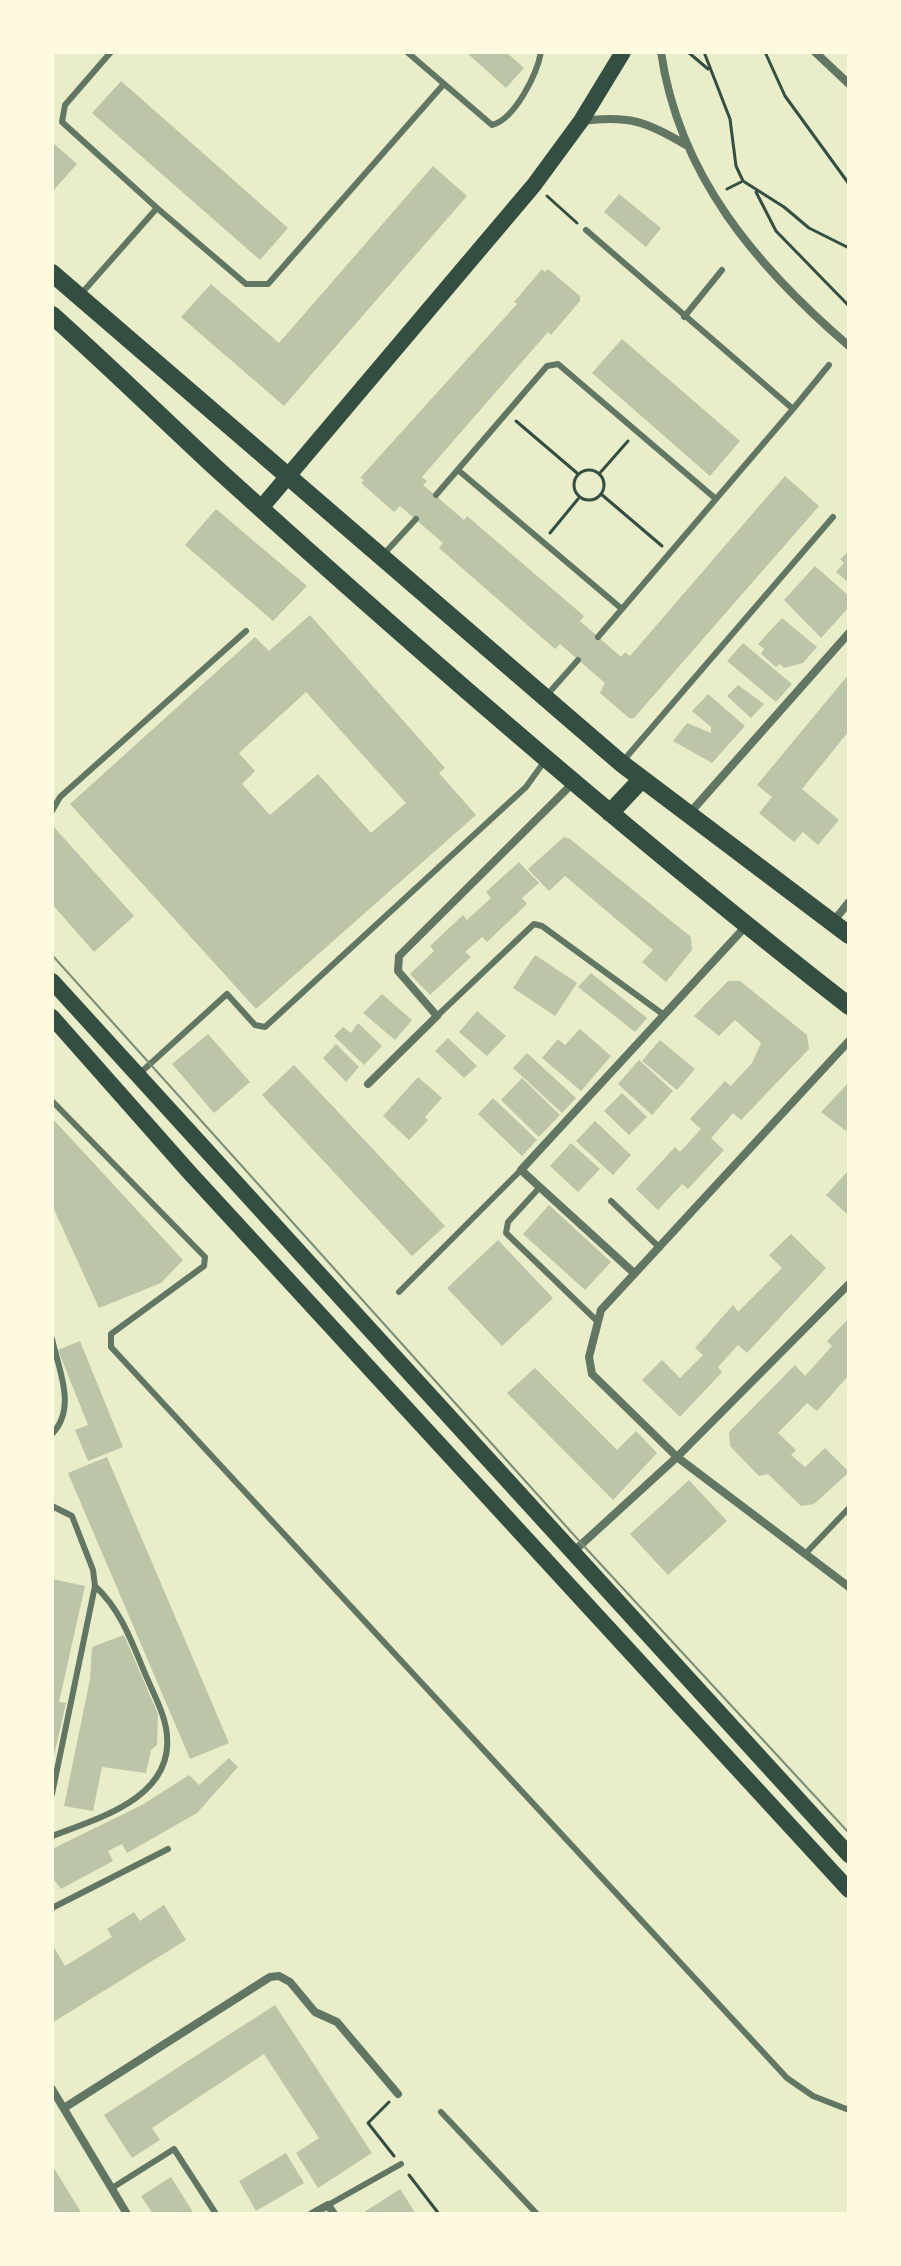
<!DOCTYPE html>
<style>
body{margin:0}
#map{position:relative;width:901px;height:2266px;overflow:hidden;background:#e9edc9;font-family:Arial,sans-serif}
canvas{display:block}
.frame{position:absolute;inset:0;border:54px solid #fefae0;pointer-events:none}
</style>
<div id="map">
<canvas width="901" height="2266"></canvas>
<div class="frame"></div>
</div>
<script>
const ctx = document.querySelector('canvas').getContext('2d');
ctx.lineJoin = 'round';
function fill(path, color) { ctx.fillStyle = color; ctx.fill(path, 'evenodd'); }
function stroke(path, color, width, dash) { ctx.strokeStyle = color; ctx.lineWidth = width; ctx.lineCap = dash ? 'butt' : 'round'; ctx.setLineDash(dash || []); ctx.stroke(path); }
fill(new Path2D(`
 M466,52H506L524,68L506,88Z
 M121,81L288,228L260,260L92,113Z
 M52,142L77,164L52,192Z
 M433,166L467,196L284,406L181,317L211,284L279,343Z
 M619,194L661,228L646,247L604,212Z
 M542,269L545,272L548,269L580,296V301L551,335L548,332L422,477L427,481L423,485L464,520L467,516L584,616L580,621L621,657L625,652L630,656L785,476L819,506L634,718H629L600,693L605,683L560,644L555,649L439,548L443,543L400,506L394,512L361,483L364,480L360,478L517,304L514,302Z
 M622,339L740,441L710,476L592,373Z
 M216,509L307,586L273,621L185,545Z
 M847,553L849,555V583L836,572L844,563L840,559Z
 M815,566L849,596V607L821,638L784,600Z
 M310,615L445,768L439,773L476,815L256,1009L70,804L255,637L269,651ZM306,692L406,803L371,833L318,774L270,815L242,784L255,771L239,753Z
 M782,618L817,647L803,663L784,668L780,664L776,667L761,654L764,649L758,644Z
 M743,643L792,684L776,702L727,661Z
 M849,674V731L802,789L839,820L818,845L803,832L794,842L759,813L772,797L757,785Z
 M738,685L764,704L751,718L727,696Z
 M708,694L745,726L712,763L673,741L687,723L711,733V727L692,711Z
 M52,825L134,916L94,952L52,904Z
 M564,837L570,839L691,937L692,950L666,982L642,962L653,950L565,876L549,891L528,869Z
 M519,862L539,883L522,898L527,904L487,942L482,937L465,952L471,957L430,995L410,974L434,951L430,946L463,915L467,920L491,898L486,892Z
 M535,955L577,983L555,1016L513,988Z
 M591,973L647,1018L635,1032L578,987Z
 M728,981H740L807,1035L809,1049L741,1120L733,1113L711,1138L724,1150L688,1189L682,1184L658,1210L636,1189L675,1147L680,1152L701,1129L690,1119L725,1081L731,1086L752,1063L761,1043L735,1020L719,1036L694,1016Z
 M382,994L412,1020L395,1040L363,1013Z
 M477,1011L506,1036L487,1056L459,1032Z
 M358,1023L382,1046L364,1065L334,1036L343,1027L351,1033Z
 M580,1029L611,1056L581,1091L542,1058L558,1039L565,1045Z
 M208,1034L250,1082L214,1113L172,1064Z
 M448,1038L477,1066L464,1078L435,1051Z
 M660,1040L695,1069L677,1090L642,1061Z
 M336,1044L359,1067L346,1082L323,1058Z
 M527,1053L576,1098L562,1113L513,1068Z
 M639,1060L673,1091L652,1115L618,1084Z
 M294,1065L445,1226L412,1256L262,1095Z
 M418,1077L442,1098L425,1117L428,1120L409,1140L383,1116Z
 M522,1078L560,1115L539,1137L501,1100Z
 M849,1082V1128L846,1131L821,1112Z
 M622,1093L647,1117L629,1135L604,1111Z
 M493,1098L537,1140L522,1156L478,1114Z
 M52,1118L183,1260L161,1283L99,1308L52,1205Z
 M595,1121L631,1155L613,1175L576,1141Z
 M571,1143L600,1169L578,1192L550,1166Z
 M847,1172L849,1173V1216L826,1195Z
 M549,1205L611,1262L585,1290L523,1234Z
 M791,1234L826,1268L747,1353L738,1345L718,1367L722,1372L680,1417L642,1380L662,1360L680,1378L703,1355L695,1348L733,1305L738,1312L782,1268L769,1255Z
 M498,1240L553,1298L502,1346L447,1288Z
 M849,1318V1375L817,1411L807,1403L778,1433L796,1450L791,1455L805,1467L825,1448L849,1472L814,1504L801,1506L768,1474L759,1476L730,1446L729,1432L795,1365L805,1376L832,1346L827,1341Z
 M80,1341L123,1447L88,1461L75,1430L88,1425L58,1350Z
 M535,1368L617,1450L636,1431L657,1453L613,1500L507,1393Z
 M107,1457L229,1743L190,1759L68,1473Z
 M689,1480L727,1521L668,1575L630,1534Z
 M52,1579L85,1586L59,1702L66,1703L53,1760Z
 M124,1635L158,1714L157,1745L151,1750L146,1773L102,1767L93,1811L64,1806L90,1679L92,1647Z
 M229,1758L238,1767L197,1813L127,1853L122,1844L108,1851L113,1861L61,1889L52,1877V1849L142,1805L189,1775L199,1785Z
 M164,1905L186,1940L52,2023V1944L65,1966L112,1937L107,1929L134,1912L140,1921Z
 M275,2005L372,2153L318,2188L296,2153L319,2138L264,2054L152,2128L160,2140L132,2158L104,2115Z
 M286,2153L304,2183L256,2211L239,2181Z
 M52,2165L82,2214H52Z
 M171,2177L194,2214H153L141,2196Z
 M400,2189L416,2214H361L380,2202Z`), '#bcc5a7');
stroke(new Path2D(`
 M688,52L708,69
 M704,52L730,119L736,166L743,181L784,207L809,228L849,248
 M765,52L785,96L849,184
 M727,189L741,182
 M756,192L776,231L849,306
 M547,196L577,223
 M516,421L577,473
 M574 485a15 15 0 1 1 30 0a15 15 0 1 1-30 0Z
 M599,474L628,441
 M601,494L662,546
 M550,533L578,499
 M389,2102L368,2123L394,2156
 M409,2175L439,2214`), '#344e41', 3);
stroke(new Path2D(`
 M111,52L65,105L62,122L157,208
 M407,52L492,125C515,119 537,74 541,52
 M586,230L793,409L598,637
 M81,294L157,208L246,284H268L443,85
 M684,317L722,270
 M793,409L829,365
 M458,470L622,609
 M436,495L547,366L558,364L716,499
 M383,555L416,519
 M547,695L578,660
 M623,761L833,517
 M52,811L60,797L246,631
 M437,1016L534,924L542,926L664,1015
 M139,1074L227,994L255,1025L265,1027L526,787L544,762
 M52,1101L205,1257L204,1266L111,1334V1347L787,2078L813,2096L849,2110
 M540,1187L508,1222L506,1233L597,1321
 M611,1201L660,1248
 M399,1292L521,1170
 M52,1339C59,1371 77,1408 52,1434
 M52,1506L72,1516L93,1570L95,1586L52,1794
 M807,1552L849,1508
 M52,1836C99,1818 173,1798 167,1735C165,1713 152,1691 144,1671C131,1640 120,1609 95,1586
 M52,1908L168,1849
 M441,2112L537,2214
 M112,2188L174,2149L216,2214
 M328,2205L401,2164`), '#617663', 6);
stroke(new Path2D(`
 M661,52C679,176 757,267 849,346
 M815,52L849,84
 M582,121C628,115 646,121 686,145
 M688,815L849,633
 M832,923L849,902
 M849,1041L601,1310L589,1357L592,1374L677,1457L849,1587
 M368,1084L437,1016L398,971L399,956L573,783
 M634,1273L521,1170L746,926
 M573,1552L677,1457L849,1284
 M52,2089L127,2214
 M64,2108L270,1977L279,1976L290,1982L315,2012L337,2022L398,2094
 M312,2214L328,2205L334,2214`), '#617663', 8);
stroke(new Path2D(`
 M261,508L534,185L581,121L623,52
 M52,981L849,1855
 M52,1017L189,1172L849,1890`), '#344e41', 16);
stroke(new Path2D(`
 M52,273L621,763L849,935
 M52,315C108,365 161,417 216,468C421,654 631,836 849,1006
 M610,813L641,780`), '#344e41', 18);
stroke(new Path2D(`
 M52,955L582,1544L849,1833`), '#7c8e77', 2);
</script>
